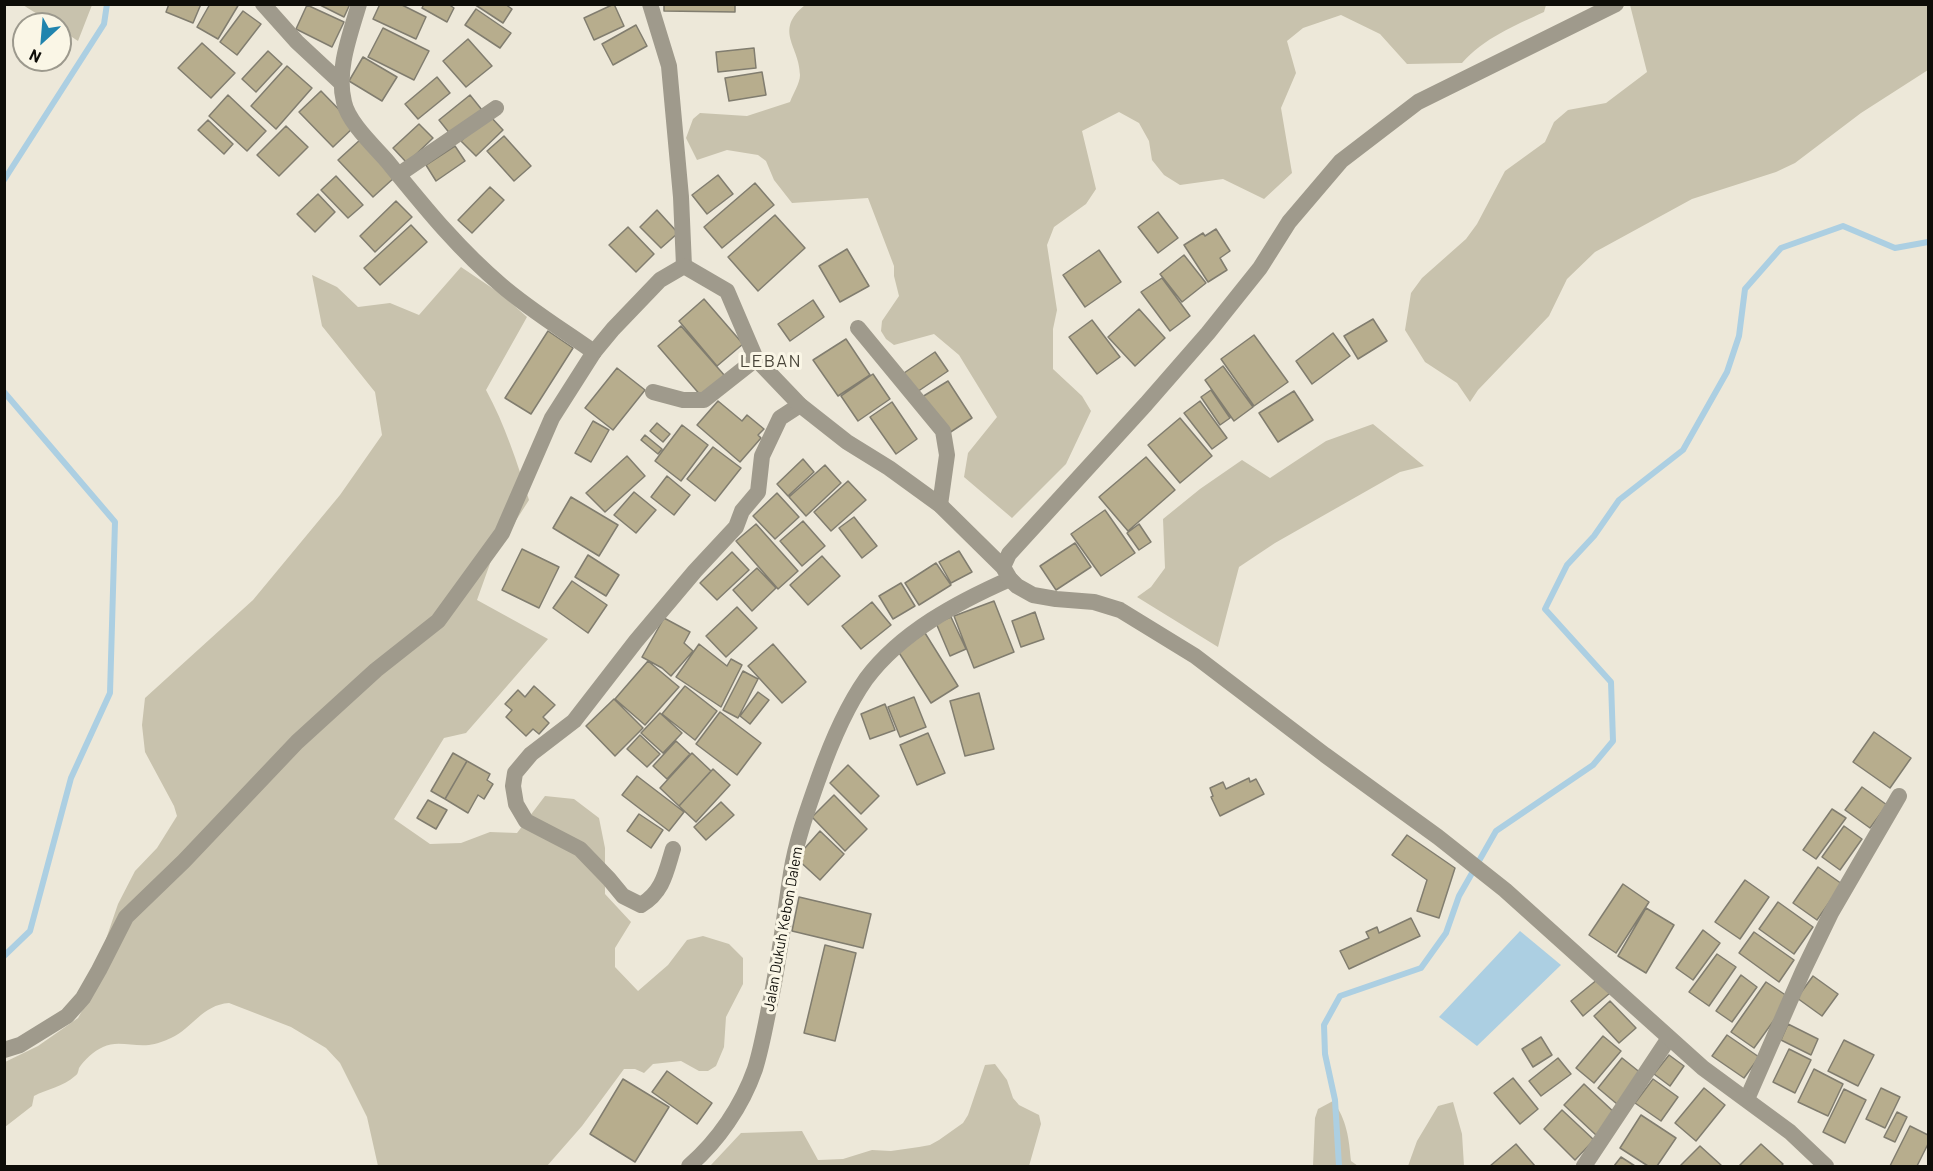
<!DOCTYPE html>
<style>
body{margin:0}
#map{position:relative;width:1933px;height:1171px;overflow:hidden;background:#ede8d9;font-family:Barlow,sans-serif}
canvas{display:block}
.frame{position:absolute;inset:0;border:6px solid #0e0d08;pointer-events:none}
.north{position:absolute;left:12px;top:12px;width:60px;height:60px;box-sizing:border-box;background:#faf6e6;border:2px solid #9c998d;border-radius:50%;rotate:206deg;font-size:16px;font-weight:700;line-height:24px;text-align:center;color:#0e0d08}
.north::after{content:'';display:block;margin:auto;width:21px;height:27px;background:#2084ae;clip-path:polygon(50% 0,100% 100%,50% 72%,0 100%)}
</style>
<div id="map">
<canvas width="1933" height="1171"></canvas>
<div class="frame"></div>
<div class="north">N</div>
</div>
<script>
const ctx = document.querySelector('canvas').getContext('2d');
ctx.lineJoin = 'round';
function fill(path, color) { ctx.fillStyle = color; ctx.fill(path, 'evenodd'); }
function stroke(path, color, width, dash) { ctx.strokeStyle = color; ctx.lineWidth = width; ctx.lineCap = dash ? 'butt' : 'round'; ctx.setLineDash(dash || []); ctx.stroke(path); }
function write(font, color, halo, rows, align = 'center') {
  ctx.font = font + ' Barlow,sans-serif'; ctx.lineWidth = 6; ctx.setLineDash([]); ctx.textBaseline = 'middle'; ctx.strokeStyle = halo; ctx.fillStyle = color; for (const [text, x, y, turn = 0] of rows) {
    ctx.save(); ctx.translate(x, y); ctx.rotate((+turn || 0) * Math.PI / 180); ctx.textAlign = isNaN(turn) ? turn : align; if (halo) ctx.strokeText(text, 0, 0); ctx.fillText(text, 0, 0); ctx.restore();
  }
}
fill(new Path2D(`
 M23,5L92,4V5L78,41L60,29V24H53Z
 M805,5V4L1546,5L1544,12C1514,26 1484,38 1462,63L1407,64L1380,34L1341,15L1303,28L1287,41L1296,73L1281,108L1292,173L1264,199L1223,179L1180,185L1164,175L1152,160L1149,141L1139,123L1119,112L1082,131L1096,189L1086,204L1054,227L1047,245L1057,310L1053,329V369L1082,396L1091,411L1066,464L1012,518L964,477L968,453L997,417L959,355L934,334L894,345L886,339L881,331L882,321L899,296L894,276V266L868,198L792,203L774,180L766,161L758,155L727,150L697,160L686,138L693,119L700,113L747,116L790,102C793,94 800,83 800,75C800,46 773,31 805,5Z
 M1630,5H1928V70L1861,113L1795,163L1776,172L1692,199L1595,252L1567,279L1549,316L1478,390L1470,402L1457,383L1425,362L1405,330L1411,293L1422,278L1466,239L1477,224L1505,171L1545,142L1554,122L1568,110L1606,103L1647,72Z
 M461,267L501,294L527,317L486,390C505,425 517,462 529,500L492,558L477,600L548,639L466,733L444,738L394,819L430,844L461,843L490,832L517,833L545,796L574,799L599,818L605,848V894L631,922L615,948V967L638,991L668,965L687,940L703,936L729,944L743,958V984L726,1017L724,1047L716,1066L708,1071H699L681,1061L653,1064L644,1073L635,1069H624L582,1126L547,1166H378L367,1117L340,1063L326,1048L291,1027L229,1003C202,1005 193,1028 171,1038C165,1041 156,1044 149,1045C134,1047 117,1040 103,1047C94,1051 84,1060 79,1068C78,1072 78,1074 75,1076C63,1087 47,1089 34,1096L32,1106L5,1127V1062L38,1046L78,1018L107,966L104,945L118,904L135,871L157,848L177,816L174,806L145,752L142,725L145,698L253,600L340,495L382,435L375,392L322,326L312,275L337,287L358,307L390,303L419,315Z
 M1373,424L1424,466L1400,472L1275,543L1239,567L1218,647L1137,597L1151,587L1165,568L1163,519L1200,489L1242,460L1270,478L1326,441Z
 M995,1064L1007,1080L1013,1098L1019,1105L1039,1115L1041,1124L1029,1166H710L741,1133L802,1131L818,1160L843,1159L872,1150L891,1151L919,1147L930,1145L939,1140L963,1123L968,1115L985,1065Z
 M1333,1101C1347,1120 1349,1139 1351,1161L1358,1166H1313L1315,1118L1318,1109Z
 M1453,1102L1462,1134L1464,1166H1408L1417,1141L1438,1106Z`), '#c8c2ad');
fill(new Path2D(`
 M1520,931L1561,965L1477,1046L1439,1017Z`), '#accfe2');
stroke(new Path2D(`
 M4,180L104,24L107,4
 M4,392L115,522L110,693L71,778L30,931L4,956
 M1339,1166L1335,1100L1325,1054L1324,1025L1340,996L1421,968L1446,933L1459,896L1496,831L1593,765L1613,741L1611,682L1545,609L1567,565L1594,536L1619,500L1683,450L1727,372L1739,336L1745,289L1781,248L1843,226L1895,248L1928,242`), '#accfe2', 6);
const building = new Path2D(`
 M169,4H201L193,23L166,12Z
 M210,4H239L218,39L197,27Z
 M318,4H350L344,17Z
 M380,4H400L426,17L416,39L373,19Z
 M424,4H448L454,8L447,22L422,8Z
 M474,4H505L512,9L503,23Z
 M614,4L624,26L594,40L584,18Z
 M664,4H735V12L664,11Z
 M307,5L344,22L332,47L296,29Z
 M476,9L511,33L500,48L465,25Z
 M243,11L261,24L237,55L220,42Z
 M636,25L647,46L613,65L602,44Z
 M383,28L429,51L414,80L368,57Z
 M468,39L492,66L466,87L443,61Z
 M202,43L235,73L211,98L178,68Z
 M754,48L756,68L718,72L716,52Z
 M268,51L282,64L256,92L242,79Z
 M363,57L397,77L382,101L349,81Z
 M287,66L312,88L276,129L251,106Z
 M762,72L766,95L729,101L725,78Z
 M437,77L450,93L418,119L405,104Z
 M321,91L355,126L333,147L299,112Z
 M228,95L266,131L247,151L209,116Z
 M470,95L482,110L451,135L439,120Z
 M489,115L503,130L476,156L461,141Z
 M208,120L233,144L224,154L198,130Z
 M419,124L433,138L407,163L393,148Z
 M286,126L308,147L279,176L257,155Z
 M504,136L531,166L514,181L487,151Z
 M361,139L395,177L373,197L338,160Z
 M455,146L465,161L436,181L426,165Z
 M718,175L733,194L707,214L692,195Z
 M336,176L363,205L348,218L321,190Z
 M755,183L774,205L722,248L704,227Z
 M490,187L504,200L472,233L458,220Z
 M318,194L335,212L315,232L297,214Z
 M396,201L412,217L375,252L360,236Z
 M657,210L678,233L661,248L640,227Z
 M1158,212L1178,238L1158,253L1138,227Z
 M775,215L805,248L758,291L728,257Z
 M411,225L427,242L380,285L364,268Z
 M628,227L654,254L636,272L609,245Z
 M1216,229L1230,251L1220,258L1227,270L1208,282L1184,245L1203,233L1205,236Z
 M847,249L869,286L840,302L819,266Z
 M1099,250L1121,282L1085,307L1063,275Z
 M1184,255L1206,283L1182,302L1160,274Z
 M1162,278L1190,316L1170,331L1141,292Z
 M704,299L743,344L717,366L679,321Z
 M813,300L824,317L790,341L778,324Z
 M1139,309L1165,338L1135,366L1108,337Z
 M1373,319L1387,341L1358,359L1344,336Z
 M1092,320L1120,357L1097,374L1069,337Z
 M681,326L725,376L702,397L658,346Z
 M548,331L573,348L531,414L505,398Z
 M1333,333L1350,356L1312,384L1296,361Z
 M1254,335L1288,382L1254,406L1221,359Z
 M846,339L870,375L838,396L813,360Z
 M935,352L948,371L914,394L901,375Z
 M1223,366L1253,407L1234,421L1205,380Z
 M617,368L645,390L613,430L585,408Z
 M873,374L890,399L858,421L841,396Z
 M948,381L972,418L946,435L922,397Z
 M1211,390L1230,418L1220,425L1201,397Z
 M1294,391L1313,420L1278,442L1259,413Z
 M718,401L742,421L747,415L764,429L758,435L761,438L740,462L697,425Z
 M1200,401L1227,438L1212,449L1184,413Z
 M892,402L917,439L896,454L870,417Z
 M1180,418L1212,456L1180,483L1148,445Z
 M593,421L609,430L591,462L575,453Z
 M657,423L670,434L663,442L650,431Z
 M682,425L708,445L681,481L655,461Z
 M645,435L662,449L658,454L641,440Z
 M713,447L741,468L715,501L687,479Z
 M627,456L645,476L605,512L586,493Z
 M1146,457L1175,490L1128,531L1099,497Z
 M803,459L814,472L788,496L777,484Z
 M825,465L841,483L806,516L789,497Z
 M667,476L690,495L674,515L651,497Z
 M848,481L866,500L831,531L814,512Z
 M634,492L656,510L636,533L614,515Z
 M777,493L799,517L775,539L753,516Z
 M571,497L618,525L599,556L553,528Z
 M1105,510L1135,553L1101,576L1071,534Z
 M854,517L877,546L862,558L839,528Z
 M803,521L825,546L802,566L780,541Z
 M756,524L798,571L778,589L736,541Z
 M1139,524L1151,542L1139,550L1127,533Z
 M1075,543L1091,567L1056,590L1040,566Z
 M522,549L559,567L539,608L502,590Z
 M959,551L972,572L951,583L939,562Z
 M732,552L749,570L717,600L700,583Z
 M588,555L619,575L606,596L575,577Z
 M822,556L840,576L808,605L790,585Z
 M936,563L951,585L919,605L905,583Z
 M757,568L776,588L752,611L733,590Z
 M572,581L607,605L588,633L553,608Z
 M901,583L915,606L893,619L879,596Z
 M994,601L1014,652L974,668L954,616Z
 M872,602L891,625L861,649L842,626Z
 M737,607L757,628L726,657L706,636Z
 M1035,612L1044,639L1021,647L1012,621Z
 M951,617L966,649L950,656L936,623Z
 M664,618L690,632L684,643L693,651L671,676L662,668L642,657Z
 M925,633L958,686L931,703L898,651Z
 M699,644L727,666L731,659L742,665L721,707L676,677Z
 M773,644L806,682L782,703L748,666Z
 M648,661L679,687L645,725L615,699Z
 M743,671L758,679L738,718L723,710Z
 M534,686L555,705L543,717L549,723L539,734L533,729L526,736L506,717L512,710L505,704L518,690L525,697Z
 M685,686L717,711L695,740L662,714Z
 M758,692L769,700L750,724L740,716Z
 M979,693L994,749L965,756L950,701Z
 M914,697L926,727L900,737L888,707Z
 M614,699L643,728L615,756L586,726Z
 M885,704L895,730L870,739L861,714Z
 M720,712L761,743L737,775L696,744Z
 M660,713L682,733L663,753L641,733Z
 M1874,732L1911,758L1890,788L1853,762Z
 M928,733L945,773L917,785L900,745Z
 M640,735L660,754L647,767L627,749Z
 M676,741L690,754L667,779L653,766Z
 M453,753L467,761L445,799L431,791Z
 M692,753L711,771L679,806L660,788Z
 M467,761L490,774L487,780L493,784L484,799L478,795L468,813L445,799Z
 M848,765L879,796L861,814L830,783Z
 M713,769L730,785L696,822L679,806Z
 M637,776L684,812L669,831L622,795Z
 M1249,778L1250,782L1256,779L1264,794L1220,816L1211,797L1213,796L1210,788L1223,782L1226,789Z
 M1862,787L1887,805L1870,828L1845,810Z
 M834,795L867,829L845,851L812,817Z
 M428,800L447,810L436,829L417,818Z
 M721,802L734,815L706,840L694,827Z
 M1832,809L1846,818L1816,859L1803,850Z
 M639,814L663,830L651,848L627,831Z
 M1844,826L1862,839L1840,870L1822,857Z
 M820,831L844,854L820,880L796,858Z
 M1407,835L1455,868L1439,918L1417,911L1427,880L1392,855Z
 M1818,867L1842,884L1817,920L1793,903Z
 M1745,880L1769,897L1740,939L1715,922Z
 M1623,884L1649,902L1616,953L1589,935Z
 M799,897L871,914L863,948L792,931Z
 M1778,902L1813,927L1794,954L1759,929Z
 M1646,908L1674,925L1646,973L1618,956Z
 M1411,918L1420,936L1349,969L1340,951L1369,938L1366,932L1377,927L1379,933Z
 M1703,930L1720,943L1693,980L1676,968Z
 M1754,932L1794,960L1779,982L1739,953Z
 M825,945L856,953L835,1041L804,1033Z
 M1717,954L1736,967L1709,1006L1689,992Z
 M1741,975L1757,987L1732,1022L1716,1011Z
 M1813,976L1838,994L1822,1016L1797,998Z
 M1598,979L1610,993L1583,1016L1571,1001Z
 M1766,982L1790,998L1754,1048L1731,1032Z
 M1610,1001L1636,1028L1619,1043L1594,1016Z
 M1788,1024L1818,1039L1811,1055L1781,1040Z
 M1727,1035L1759,1057L1744,1078L1712,1056Z
 M1603,1036L1621,1051L1594,1083L1576,1068Z
 M1541,1037L1552,1055L1533,1067L1522,1049Z
 M1844,1040L1874,1055L1858,1086L1828,1071Z
 M1789,1049L1811,1060L1795,1093L1773,1082Z
 M1669,1055L1684,1066L1670,1086L1654,1074Z
 M1558,1058L1571,1074L1541,1096L1529,1081Z
 M1622,1058L1642,1074L1617,1104L1598,1088Z
 M1814,1069L1843,1084L1828,1116L1798,1102Z
 M667,1071L712,1103L697,1124L652,1092Z
 M1513,1078L1538,1109L1520,1124L1494,1093Z
 M623,1079L669,1107L635,1162L590,1134Z
 M1653,1079L1678,1097L1661,1121L1635,1103Z
 M1584,1084L1617,1115L1597,1136L1564,1105Z
 M1704,1088L1725,1105L1696,1141L1675,1123Z
 M1881,1088L1900,1097L1885,1128L1866,1119Z
 M1844,1089L1866,1100L1845,1143L1823,1132Z
 M1562,1110L1594,1140L1575,1160L1544,1129Z
 M1897,1112L1907,1117L1895,1142L1884,1137Z
 M1641,1115L1676,1138L1657,1166H1648L1620,1148Z
 M1910,1126L1928,1135V1144L1917,1166H1890Z
 M1516,1144L1535,1166H1490Z
 M1761,1144L1783,1164L1781,1166H1739Z
 M1700,1146L1722,1166H1680Z
 M1621,1157L1635,1166H1614Z`);
fill(building, '#b7ad8d');
stroke(building, '#817d6f', 1.5);
stroke(new Path2D(`
 M263,4L297,42L340,82
 M359,4C350,35 336,71 344,102C348,122 374,146 387,161C423,205 457,248 501,285C530,310 563,330 594,352
 M650,4L669,66L681,197L684,266
 M398,175L496,108
 M858,328L943,431L947,455L940,505
 M653,392L683,400H704L756,359
 M673,849C666,872 663,892 641,905L623,896L609,879L580,849L526,821L516,804L513,786L515,773L531,754L574,721L636,641L695,571L736,527L742,511L758,492L762,456L780,418L800,405
 M1747,1099L1803,971L1831,913L1899,796
 M689,1166C718,1141 742,1106 755,1069C761,1050 765,1028 769,1008C779,963 784,918 791,873C796,841 808,808 819,777C831,743 845,709 866,679C901,632 958,602 1010,579
 M1584,1166L1669,1038`), '#9f9a8c', 16);
stroke(new Path2D(`
 M1616,4L1418,102L1341,161L1289,222L1260,268L1208,333L1146,404L1009,554L1003,567L1010,579L1017,586L1033,595L1056,599L1094,602L1120,610L1195,656L1325,755L1438,837L1505,890L1703,1068L1790,1132L1826,1166
 M4,1050L20,1045L67,1016L83,998L99,970L126,917L184,861L297,742L376,670L438,621L502,533L552,418L594,352L613,329L660,280L684,266L727,291L756,359L800,405L847,442L889,468L940,505L1003,567`), '#9f9a8c', 16);
write('15px', '#0e0d08', '#faf6e6', [
 ["Jalan Dukuh Kebon Dalem",783,929,-80]
]);
ctx.letterSpacing = '1.5px';
write('18px', '#4a463a', '#faf6e6', [
 ["LEBAN",771,361]
]);
ctx.letterSpacing = '0px';
</script>
